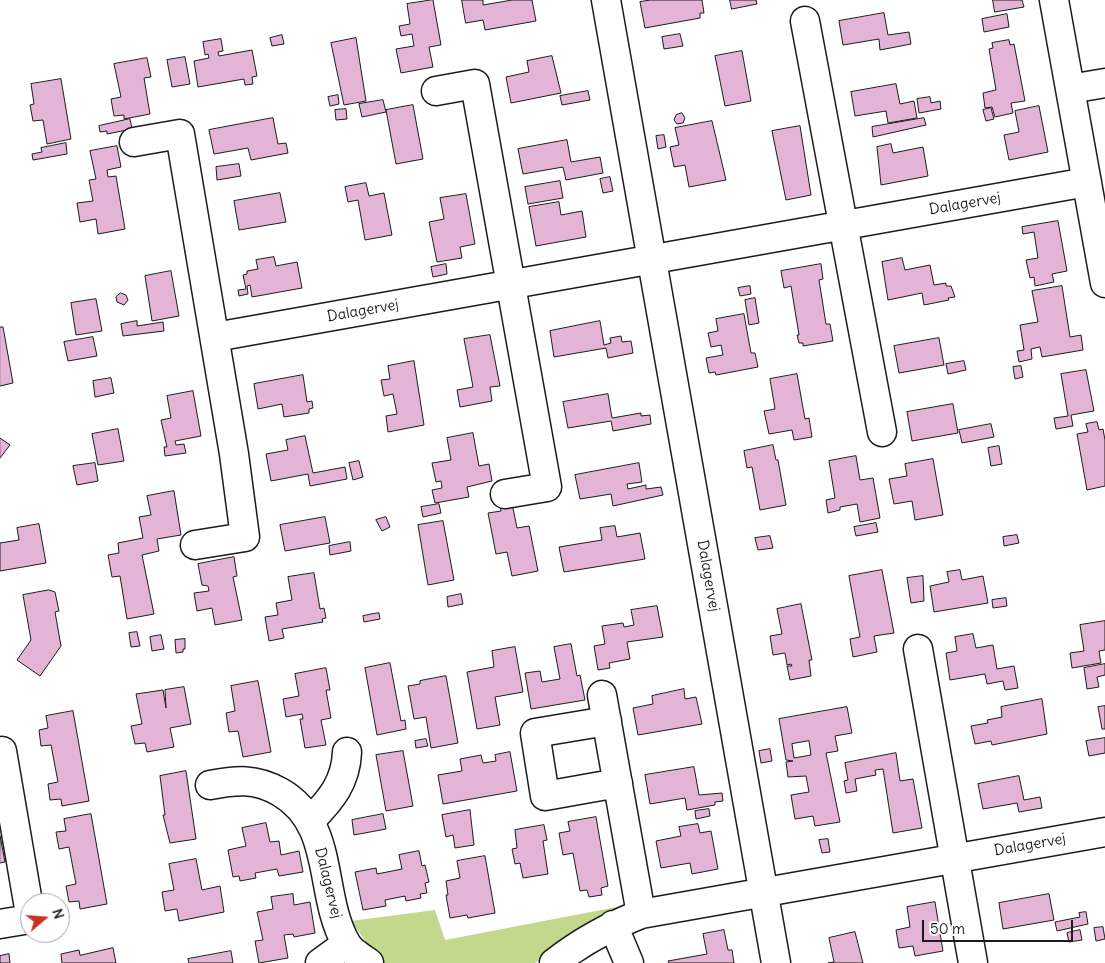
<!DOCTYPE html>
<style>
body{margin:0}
#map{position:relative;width:1105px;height:963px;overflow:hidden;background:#fff;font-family:Delius,sans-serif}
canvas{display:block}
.north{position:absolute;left:20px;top:893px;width:50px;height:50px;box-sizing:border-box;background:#fff;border:1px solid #a4a4a4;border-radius:50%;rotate:72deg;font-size:14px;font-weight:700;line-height:20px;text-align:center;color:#1c1c1c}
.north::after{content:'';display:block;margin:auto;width:18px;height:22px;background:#c8321e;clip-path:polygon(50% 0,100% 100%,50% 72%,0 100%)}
.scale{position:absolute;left:922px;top:920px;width:151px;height:22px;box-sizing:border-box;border:2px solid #1c1c1c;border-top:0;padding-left:6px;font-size:15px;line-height:18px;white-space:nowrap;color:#1c1c1c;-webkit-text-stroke:4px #fff;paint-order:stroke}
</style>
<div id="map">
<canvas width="1105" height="963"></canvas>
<div class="north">N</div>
<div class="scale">50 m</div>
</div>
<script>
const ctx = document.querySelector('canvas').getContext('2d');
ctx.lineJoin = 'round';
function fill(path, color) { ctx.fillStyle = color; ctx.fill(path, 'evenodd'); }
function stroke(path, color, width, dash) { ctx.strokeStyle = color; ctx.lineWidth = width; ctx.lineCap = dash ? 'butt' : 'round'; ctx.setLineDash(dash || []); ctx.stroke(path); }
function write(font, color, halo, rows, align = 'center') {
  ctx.font = font + ' Delius,sans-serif'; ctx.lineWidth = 4; ctx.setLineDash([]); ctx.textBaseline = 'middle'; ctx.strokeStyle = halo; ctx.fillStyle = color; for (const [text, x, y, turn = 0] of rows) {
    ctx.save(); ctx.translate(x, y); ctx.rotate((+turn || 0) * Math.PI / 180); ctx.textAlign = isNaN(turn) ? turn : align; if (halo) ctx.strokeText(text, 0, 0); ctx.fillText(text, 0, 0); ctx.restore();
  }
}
fill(new Path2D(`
 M622,906L535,963H384L380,961L351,921L435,910L445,940Z`), '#c1d88d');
const building = new Path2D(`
 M433,0L441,45L429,47L433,67L401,73L396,49L414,46L412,34L401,36L399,26L410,24L407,4Z
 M462,0H483V5L512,0H532L536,21L485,30L483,20L466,23Z
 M651,0H702L704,13H700V18L645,28L640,2Z
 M730,0H756L757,4L732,9Z
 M993,0H1022L1024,7L995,12Z
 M884,13L888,35L909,32L911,44L880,50L879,39L843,45L839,21Z
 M1007,14L1009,27L984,32L982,19Z
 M680,34L683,46L664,49L662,37Z
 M282,35L284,44L272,46L270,38Z
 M356,38L366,101L344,105L331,43Z
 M221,39L223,51L218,52L219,56L252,50L257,76L252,77L253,84L245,85L244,79L198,87L194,61L209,58L208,54L205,55L203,42Z
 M1009,40L1010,45L1014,44L1025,101L1011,103L1013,113L995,117L992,107L985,108L983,93L996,90L989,49L993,48L992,43Z
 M742,51L751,101L725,106L715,56Z
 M552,56L561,93L511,103L506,77L529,72L527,61Z
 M185,57L190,84L172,87L167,60Z
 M147,58L151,77L144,78L150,114L124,119V115L114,116L111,99L121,97L114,64Z
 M61,79L71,139L47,144L43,120L33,121L30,105L34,104L31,84Z
 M896,84L900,104L914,101L917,118L888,123L886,111L855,116L851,92Z
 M588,91L590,100L562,105L560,96Z
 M338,95L339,104L330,106L328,97Z
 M930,97L931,103L940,101L941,109L919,113L917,99Z
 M383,100L386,112L362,117L359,104Z
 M413,105L423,159L396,164L386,110Z
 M1039,106L1048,152L1009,160L1004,135L1019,132L1015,111Z
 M991,108L994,119L986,121L983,110Z
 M346,109L347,119L336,120L335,110Z
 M682,113L685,118L683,123L677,124L674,120L676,115Z
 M273,118L278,144L286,143L288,153L251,160L248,148L214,154L209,130Z
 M924,118L926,125L873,137L872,127Z
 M130,119L132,129L107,134V131L100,132L99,126Z
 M712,121L726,180L689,187L685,165L674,167L670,147L679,145L675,128Z
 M800,126L811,195L786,200L772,131Z
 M664,135L666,147L658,149L656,136Z
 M567,140L571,162L600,157L603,173L566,180L563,167L523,174L518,149Z
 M66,143L67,154L33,160L32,154L42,152L41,148Z
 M891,144L893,153L923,147L928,176L881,185L877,147Z
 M117,146L121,167L107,170L108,177L116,176L125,229L98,234L96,219L80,222L77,203L93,201L89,180L96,179L90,151Z
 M239,164L241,176L217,180L216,167Z
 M610,177L613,191L603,193L600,179Z
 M560,181L563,198L528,204L525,187Z
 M366,183L369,196L384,193L392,235L365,240L358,200L348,202L345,187Z
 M280,193L286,222L239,230L234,201Z
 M466,194L475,244L460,247L462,258L437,262L429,222L444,219L440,198Z
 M559,202L561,215L582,211L586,237L536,246L529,207Z
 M1058,221L1067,271L1052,274L1054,282L1035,286L1034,277L1030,278L1026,260L1038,258L1034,232L1023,234L1022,227Z
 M274,257L276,266L297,262L302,288L252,297L250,285L247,286L248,294L239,296L238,290L246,289L243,275L247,274V271L258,269L256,260Z
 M902,258L905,270L930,265L934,285L946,283V286H951L955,297L948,298L949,300L924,305L922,293L888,300L882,262Z
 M446,264L447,274L433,277L431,267Z
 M821,264L823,279L819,280L826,324H830L833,341L803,346V343H799L797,335H799L791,286L784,288L781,271Z
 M171,271L179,316L152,321L145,276Z
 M750,286L751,294L740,296L738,288Z
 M1062,286L1070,337L1081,335L1083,350L1042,357L1040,347L1031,349L1032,359L1019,362L1017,351L1024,350L1020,325L1038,322L1032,291Z
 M121,293L126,295L128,300L124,305L117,302L116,297Z
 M755,298L759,323L749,325L745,300Z
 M96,299L102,331L76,335L71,303Z
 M744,314L751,353H755L758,367L716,375L715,372L709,373L706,358L723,355L721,345L711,347L708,333L718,331L716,319Z
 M137,321V326L163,322L164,331L123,336L121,324Z
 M600,321L604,345L611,343L610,338L621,336L622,342L631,341L633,353L608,358L606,348L554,357L550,331Z
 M0,327H3L13,383L0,386Z
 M490,335L500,386L490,387L492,401L460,407L457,390L473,387L464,339Z
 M93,337L97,356L68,361L64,342Z
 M939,338L944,365L899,373L894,346Z
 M414,361L424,425L388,432L386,416L397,414L393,394L384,396L381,380L390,379L388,366Z
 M964,361L966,370L948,374L946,364Z
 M1021,366L1023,377L1015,379L1013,367Z
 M1086,370L1094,411L1071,415L1073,426L1056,429L1054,418L1068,416L1061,374Z
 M797,374L805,419L809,418L812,437L794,440L792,430L769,434L764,411L775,409L770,379Z
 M303,375L307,402L312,401L313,408L309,409V413L284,417L282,404L258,409L254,384Z
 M111,378L114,393L95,397L93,381Z
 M193,391L201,436L175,441L176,445L184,444L186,453L165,456L164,447H167L161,420L171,418L167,396Z
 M608,394L612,418L641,413V416L650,415L651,424L613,431L611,421L568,428L563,402Z
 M953,404L958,433L912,441L907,412Z
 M1097,422L1099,430L1103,429L1105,440V486L1087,490L1077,434L1088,432L1086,424Z
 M991,424L994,437L962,443L959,430Z
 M118,429L124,461L98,465L92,434Z
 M473,433L479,466L489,464L492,481L467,487L469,497L435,503L432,490L442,488L441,481L436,482L432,463L451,460L447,438Z
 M305,436L313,473L345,467L347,479L310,486L308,474L271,481L266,454L288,450L286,440Z
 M0,438L10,445L0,458Z
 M773,445L776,460H778L786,505L760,510L752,467L747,468L744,451Z
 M999,446L1002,464L991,466L988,448Z
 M856,456L860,480L873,478L880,518L860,522L857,504L840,507V510L828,513L826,500L835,498L829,461Z
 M933,459L943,515L915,520L912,501L894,504L889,479L907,476L905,464Z
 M359,461L363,477L353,480L349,463Z
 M95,463L98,481L77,485L73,466Z
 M639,463L642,482L627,484L628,489L646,485V489L661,487L663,495L613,506L611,494L580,499L575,475Z
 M174,491L181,535L157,539L159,551L142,555L154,614L127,619L120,576L112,577L108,555L119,553L118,543L143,538L139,517L151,515L147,496Z
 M512,503L517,528L529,526L538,571L512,576L507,552L496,554L488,513L501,511L500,506Z
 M439,504L441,513L423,517L421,507Z
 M325,517L330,543L285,551L280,525Z
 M386,517L390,527L382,531L376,520Z
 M443,521L454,580L428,585L418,525Z
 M876,523L878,532L856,536L854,527Z
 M39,524L46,563L0,571V543L19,540L17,528Z
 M615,526L617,537L640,533L645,559L564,572L559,547L602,540L600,528Z
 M1017,535L1019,543L1004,546L1003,537Z
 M770,536L773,548L758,550L755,538Z
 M350,542L351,551L330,555L329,546Z
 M234,557L237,576L233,577L242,620L215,625L212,608L197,611L194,593L209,591L208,586L202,585L198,564Z
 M882,570L894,633L874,636L877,652L853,657L850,639L860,637L849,576Z
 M960,570L962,580L983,576L988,603L934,612L930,586L949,582L947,572Z
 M314,573L320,609L324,608L326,618L322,619L323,622L282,629L284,638L269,641L265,617L278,615L276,603L292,600L288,577Z
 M923,576L924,601L911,603L907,578Z
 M49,590L55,592L59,611L55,612L61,646L40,676L17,660L31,640L23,595Z
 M461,594L463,604L448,607L447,597Z
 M1006,598L1007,606L993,608L992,600Z
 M801,604L812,660H809L811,676L790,680L787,666H792L791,664L787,665L785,653L773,655L770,636L782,634L777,609Z
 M657,606L663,637L627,642L630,659L609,663L610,668L598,670L594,646L605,644L602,626L623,623L624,627L634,625L631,610Z
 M379,613L380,619L364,622L363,616Z
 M1105,621V650L1099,651L1101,663L1072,668L1070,653L1084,651L1080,625Z
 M137,632L140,646L131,647L129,633Z
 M973,634L976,648L993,645L997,669L1014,666L1018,688L1005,690L1003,681L987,684L985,674L950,680L946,653L957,651L955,637Z
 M161,635L164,649L152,651L150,637Z
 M185,639V649H183V652L176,653L175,640Z
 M571,644L577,676L580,675L585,700L531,709L525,673L540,671L542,682L560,679L554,647Z
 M515,647L523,692L495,697L500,725L477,729L467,672L494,667L492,651Z
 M390,663L401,721L405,720L406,729L377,735L365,668Z
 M1105,664V675L1097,677L1099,687L1087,689L1084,668Z
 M326,668L330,690H326L331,718L321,720L326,745L305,748L300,719H303L302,714L286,717L283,699L299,696L295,674Z
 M446,676L458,743L431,748L426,717L414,719L408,686L420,684V681Z
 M258,681L271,752L243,757L238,731L229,732L226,713L235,711L231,686Z
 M184,687L191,724L170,728L174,747L147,752L145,743L135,744L131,726L142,724L136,694L163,690L166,708L165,690Z
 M684,689L685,699L696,697L702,724L638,735L633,708L653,704L652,696Z
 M1042,699L1047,734L992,745L991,741L975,744L971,726L988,723L987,720L1002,717L1001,707Z
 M1105,706V729H1102L1098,707Z
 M847,707L852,733L835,736L838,751L826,753L840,822L815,826L813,816L795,819L791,795L809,792L806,776L788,777L786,762L793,761L786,760L779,719ZM809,741L811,755L794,758L792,744Z
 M73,711L89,801L62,806L61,799L50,800L48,784L58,782L51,745L41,746L39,730L48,728L46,716Z
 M1105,738V753L1089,756L1086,741Z
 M426,739L428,746L416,748L415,741Z
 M770,749L772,761L761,763L759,751Z
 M403,751L413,806L386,811L376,755Z
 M510,752L517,791L443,804L438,775L462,771L460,759L481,755L483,763L496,761L495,755Z
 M896,753L900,781L913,779L922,828L893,833L883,769L875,770L876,775L855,779L857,791L846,793L844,781L848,780L845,763Z
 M694,767L699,795L722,793L723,801L715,802V805L687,810L685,798L650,804L645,775Z
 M186,771L196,839L170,843L163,815H165L160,776Z
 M1019,776L1024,800L1040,797L1042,808L1019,812L1017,803L983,809L978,784Z
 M709,809L710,816L696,819L695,811Z
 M470,810L474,845L455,848L453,835L446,837L442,815Z
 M91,814L107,904L80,909L79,901L69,902L66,886L76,884L69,847L59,849L56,832L66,831L64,819Z
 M383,814L386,829L354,835L352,820Z
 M596,817L608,886L601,888L602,895L589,897L587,890L580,891L573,853L563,855L559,833L570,831L568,822Z
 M266,823L270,842L279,841L281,855L299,851L303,872L279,876L277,869L255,873L256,878L240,881L239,876L233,877L228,850L246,846L242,828Z
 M698,824L700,833L711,831L718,869L692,874L690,863L661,868L656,841L681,836L679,827Z
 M544,825L547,840L543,841L548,874L523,878L520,863L515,864L512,849L517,848L515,830Z
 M0,836L5,862L0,863Z
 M828,839L830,852L822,853L819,840Z
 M419,851L422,866L425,865L429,882L425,883L427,893L420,894L421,898L406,901L405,896L385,900L386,906L363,910L355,872L376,868L377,874L402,869L399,855Z
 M485,856L495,913L468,918L467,915L450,918L446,895H448L446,881L460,878L457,861Z
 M196,859L202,890L220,886L224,912L179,921L177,909L165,911L162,892L174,890L169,864Z
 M293,894L294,905L310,902L315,933L294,937L293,934L284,935L288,958L259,963L255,941L263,940L257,912L273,909L271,897Z
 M1049,894L1054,920L1003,929L999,903Z
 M935,902L943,951L915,956L913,946L899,948L896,930L910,927L907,907Z
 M1086,912L1088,924L1057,931L1055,922L1080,917L1079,913Z
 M1103,927L1105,939L1096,941L1094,928Z
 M724,930L728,950H732L734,963H669L668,961L707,954L703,934Z
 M1080,930L1082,940L1069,942L1067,933Z
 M855,932L863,963H828L834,962L829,938Z
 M113,948L116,963H62L61,954L79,950L80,955Z
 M231,951L233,963H189L188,959Z
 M9,954L10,963H0V956Z`);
fill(building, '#e3b4d5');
stroke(building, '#1c1c1c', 1);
const minor = new Path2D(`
 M606,0L776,963
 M1054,0L1105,283
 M805,21L882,432
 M1070,89L1105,83
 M436,91L475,84L547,487L505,494
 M134,142L180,134L234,454L245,537L195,545
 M215,337L1087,182
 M918,649L973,963
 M602,695L641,914
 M607,721L535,733L545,796L618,783
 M2,751L30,914
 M210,785C237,780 255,778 280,792C336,824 318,894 346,943C350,951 362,958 369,963
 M310,821C331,800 346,782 347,752
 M0,924L30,919
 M613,925L629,963
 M320,963L346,944
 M554,963C581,942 610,926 641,914L1105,832`);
stroke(minor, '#1c1c1c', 31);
stroke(minor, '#fff', 28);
write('15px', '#1c1c1c', '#fff', [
 ["Dalagervej",965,204,-10],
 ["Dalagervej",363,311,-10],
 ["Dalagervej",708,576,80],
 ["Dalagervej",1030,845,-10],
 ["Dalagervej",328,883,76]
]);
</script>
